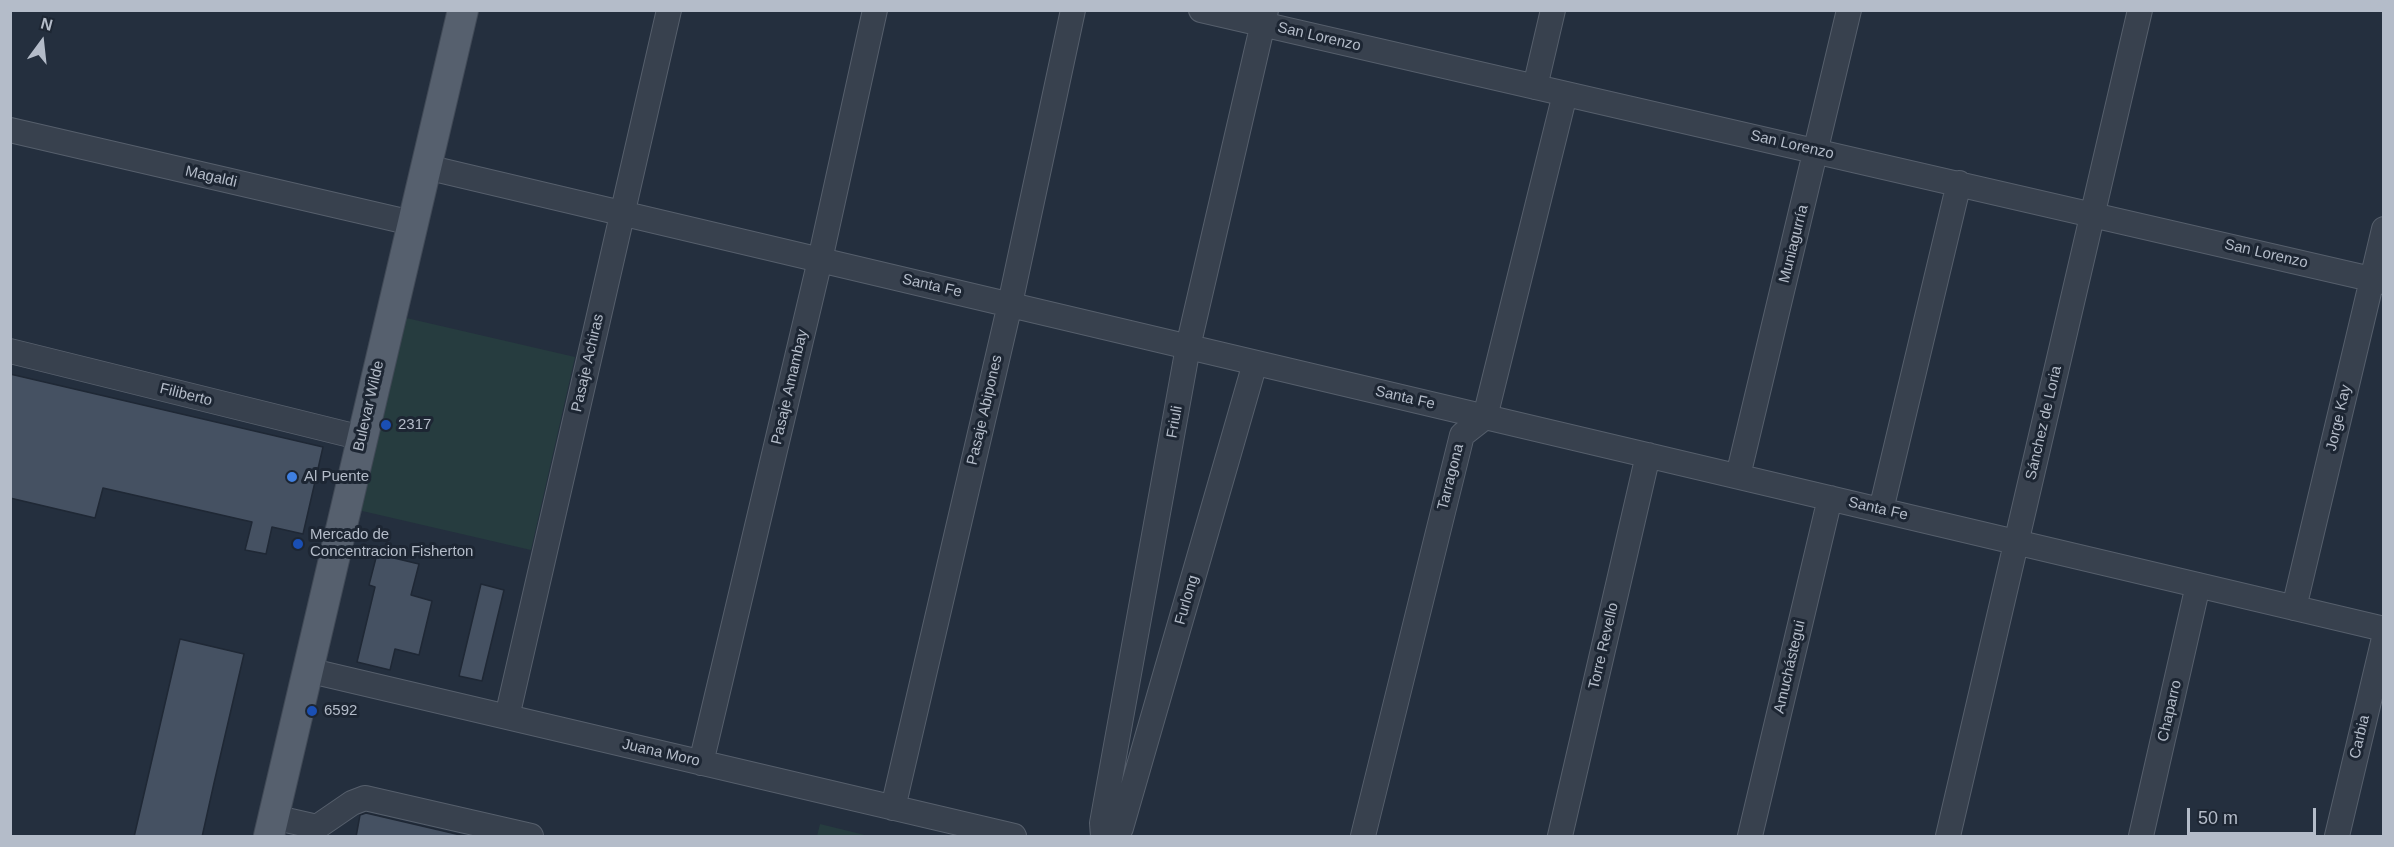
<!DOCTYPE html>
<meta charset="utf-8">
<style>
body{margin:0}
#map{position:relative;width:2394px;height:847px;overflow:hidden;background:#242f3e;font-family:Helvetica,sans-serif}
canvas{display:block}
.frame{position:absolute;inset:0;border:12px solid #b4bcc9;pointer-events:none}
.north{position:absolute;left:12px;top:12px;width:60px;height:60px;-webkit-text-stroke:4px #1d2633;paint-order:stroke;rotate:15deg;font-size:16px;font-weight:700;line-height:24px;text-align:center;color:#b4bcc9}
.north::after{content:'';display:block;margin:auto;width:21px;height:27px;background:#b4bcc9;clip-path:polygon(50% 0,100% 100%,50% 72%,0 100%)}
.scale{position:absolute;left:2187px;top:808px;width:129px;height:27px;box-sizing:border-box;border:3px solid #b4bcc9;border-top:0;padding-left:8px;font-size:18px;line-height:21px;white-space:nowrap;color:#b4bcc9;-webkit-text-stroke:4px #1d2633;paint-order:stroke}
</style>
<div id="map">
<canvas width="2394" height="847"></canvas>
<div class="frame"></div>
<div class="north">N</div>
<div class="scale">50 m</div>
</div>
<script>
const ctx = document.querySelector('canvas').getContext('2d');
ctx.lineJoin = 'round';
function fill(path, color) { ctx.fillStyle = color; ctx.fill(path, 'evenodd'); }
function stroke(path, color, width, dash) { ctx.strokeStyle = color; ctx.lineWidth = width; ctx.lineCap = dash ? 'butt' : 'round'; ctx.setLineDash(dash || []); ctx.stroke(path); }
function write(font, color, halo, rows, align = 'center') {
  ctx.font = font + ' Helvetica,sans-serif'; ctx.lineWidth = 6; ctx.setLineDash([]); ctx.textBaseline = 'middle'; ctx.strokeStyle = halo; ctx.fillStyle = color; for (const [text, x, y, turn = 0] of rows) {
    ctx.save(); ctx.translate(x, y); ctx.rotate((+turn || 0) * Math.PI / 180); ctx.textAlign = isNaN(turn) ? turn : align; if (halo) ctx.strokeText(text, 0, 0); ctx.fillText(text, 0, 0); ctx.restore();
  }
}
fill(new Path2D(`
 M402,317L575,357L531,550L358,510Z
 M820,824L869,836H817Z`), '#263c3f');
const building = new Path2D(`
 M10,374L323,447L303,534L272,527L266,554L245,550L252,522L103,488L95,518L10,498Z
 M377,554L419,564L411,595L432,601L419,655L395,649L390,670L357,662L375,587L369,585Z
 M481,584L504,590L482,681L459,676Z
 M180,639L244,654L214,783L202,837H134Z
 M366,813L469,837H356L360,815Z`);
fill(building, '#455162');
stroke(building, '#1f2835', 1.5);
const minor = new Path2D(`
 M1201,10L2384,282
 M1535,87L1553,10
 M10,130L412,223
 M426,167L2384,629
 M10,351L362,438
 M1738,476L1849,10
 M1881,510L1959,183
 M2294,608L2384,229
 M307,670L1014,836
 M507,717L669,10
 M701,763L820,260L875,10
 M893,808L1010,304L1073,10
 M273,817L317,827L352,803L365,798L531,836
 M1103,836L1102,823L1188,347L1266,10
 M1117,836L1121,828L1255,363
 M1363,836L1462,435L1485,417L1565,94
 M1560,836L1648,455
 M1750,836L1830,498
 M1948,836L2140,10
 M2141,836L2198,585
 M2337,836L2384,638`);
const major = new Path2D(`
 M269,836L463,10`);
stroke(minor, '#565f6c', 26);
stroke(major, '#414a57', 32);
stroke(minor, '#38414e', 24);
stroke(major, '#56606e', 30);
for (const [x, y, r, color] of [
 [386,425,6,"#1a4fb4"],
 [292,477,6,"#3f7fe0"],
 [298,544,6,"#1a4fb4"],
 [312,711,6,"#1a4fb4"]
]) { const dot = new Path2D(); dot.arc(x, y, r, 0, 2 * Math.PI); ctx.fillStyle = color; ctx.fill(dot); stroke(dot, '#1d2633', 2); }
write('15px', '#b4bcc9', '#1d2633', [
 ["San Lorenzo",1319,37,13],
 ["San Lorenzo",1792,145,13],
 ["Magaldi",211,177,13],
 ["Muniagurría",1794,244,-76],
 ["San Lorenzo",2266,254,13],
 ["Santa Fe",932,286,13],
 ["Pasaje Achiras",588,363,-77],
 ["Pasaje Amambay",790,387,-77],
 ["Filiberto",186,395,14],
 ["Santa Fe",1405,398,13],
 ["Bulevar Wilde",369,406,-77],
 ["Pasaje Abipones",985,410,-77],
 ["Jorge Kay",2339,418,-77],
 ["Friuli",1175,422,-80],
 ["Sánchez de Loria",2044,423,-77],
 ["Tarragona",1451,477,-76],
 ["Santa Fe",1878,509,13],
 ["Furlong",1187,600,-74],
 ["Torre Revello",1604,646,-77],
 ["Amuchástegui",1790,667,-77],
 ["Chaparro",2170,711,-77],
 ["Carbia",2360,737,-77],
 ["Juana Moro",661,753,13]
]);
write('15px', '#b4bcc9', '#1d2633', [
 ["2317",398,425],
 ["Al Puente",304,477],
 ["Mercado de",310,535],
 ["Concentracion Fisherton",310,552],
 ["6592",324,711]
], 'left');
</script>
